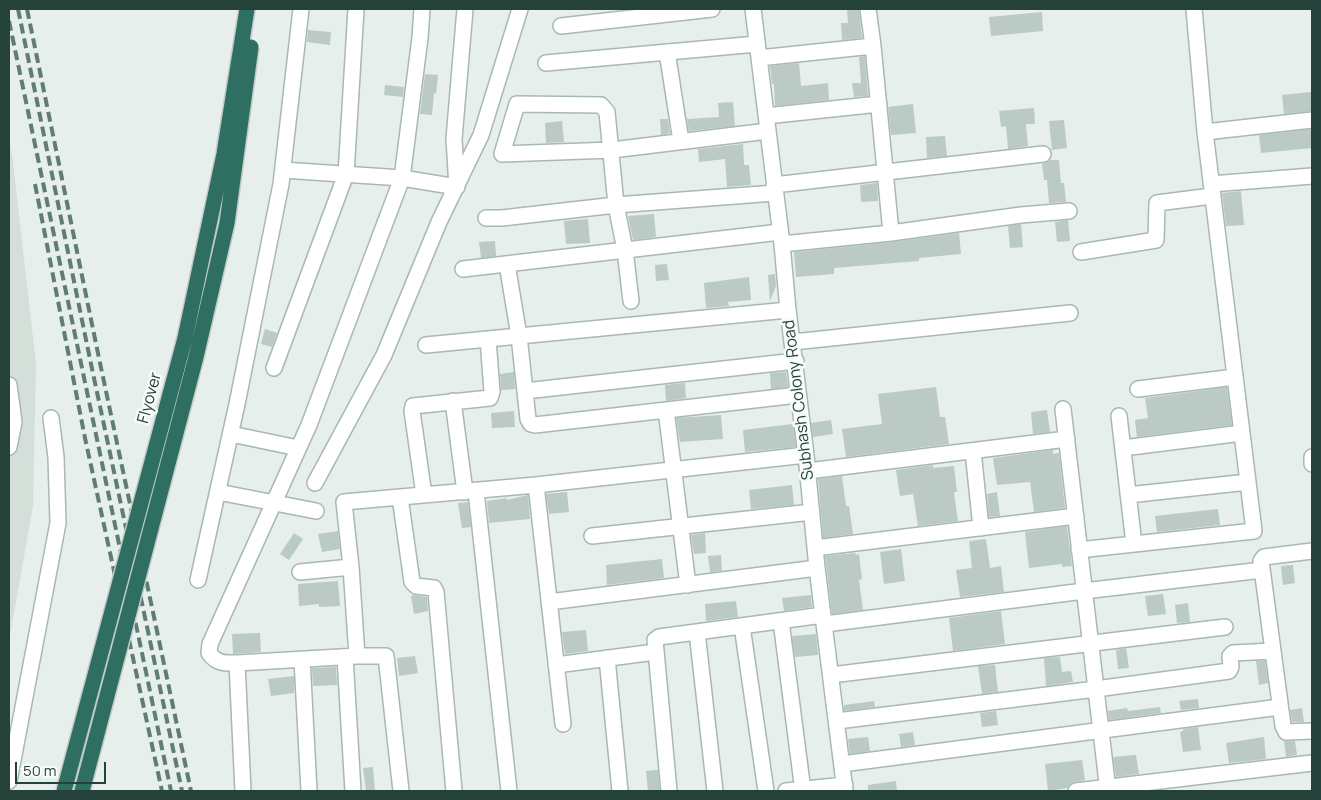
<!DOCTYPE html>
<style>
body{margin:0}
#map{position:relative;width:1321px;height:800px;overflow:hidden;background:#e6efeb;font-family:Manrope,sans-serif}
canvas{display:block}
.frame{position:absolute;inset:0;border:10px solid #24423a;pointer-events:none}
.scale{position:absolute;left:15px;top:762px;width:91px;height:22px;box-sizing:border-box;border:2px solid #24423a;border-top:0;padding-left:6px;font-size:15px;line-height:18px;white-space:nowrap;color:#24423a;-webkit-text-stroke:4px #f7fbf9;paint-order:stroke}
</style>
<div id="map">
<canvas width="1321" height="800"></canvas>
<div class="frame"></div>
<div class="scale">50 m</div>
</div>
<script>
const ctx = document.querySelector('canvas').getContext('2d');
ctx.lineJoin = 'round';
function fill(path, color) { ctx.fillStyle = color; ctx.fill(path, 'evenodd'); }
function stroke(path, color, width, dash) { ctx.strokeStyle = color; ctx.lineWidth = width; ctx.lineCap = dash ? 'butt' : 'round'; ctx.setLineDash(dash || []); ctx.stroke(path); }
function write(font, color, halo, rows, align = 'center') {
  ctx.font = font + ' Manrope,sans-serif'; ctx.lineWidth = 5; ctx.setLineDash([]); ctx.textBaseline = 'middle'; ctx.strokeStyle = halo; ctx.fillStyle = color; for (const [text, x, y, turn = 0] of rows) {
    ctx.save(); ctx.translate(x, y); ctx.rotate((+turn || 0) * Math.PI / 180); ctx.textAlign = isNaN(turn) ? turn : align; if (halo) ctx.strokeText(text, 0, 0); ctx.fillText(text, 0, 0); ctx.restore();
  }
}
fill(new Path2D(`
 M9,138L13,162L36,364L33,506L9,641Z`), '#d4dfda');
fill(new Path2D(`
 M847,9H859L862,38L842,40L841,23H848Z
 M1042,12L1043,31L991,36L989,17Z
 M308,30L331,32L330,45L307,42Z
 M865,56L868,96L854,97L852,83H861L859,57Z
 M799,63L801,86L828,83L829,100L775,106L774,84H772L770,66Z
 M425,74L438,75L436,94L434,93L432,115L420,114Z
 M385,85L404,87L403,97L384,95Z
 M1311,92L1312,111L1284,114L1282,95Z
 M733,102L735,126L689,131L687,119L719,117L718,103Z
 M913,104L916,133L891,135L888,107Z
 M1034,108L1035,124H1026L1028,146L1008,149L1006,126L1001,127L999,111Z
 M660,119H668L670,133L661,135Z
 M1064,120L1067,148L1052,150L1049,121Z
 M562,121L564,142L546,143L545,123Z
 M1312,129V148L1261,153L1259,135Z
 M945,136L947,156L927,158L926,137Z
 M743,144L744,165H749L751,185L727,187L725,159L699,162L698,149Z
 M1050,160H1059L1061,183H1064L1066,202L1049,203L1047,180H1044L1042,164Z
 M877,183L878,201L861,202L860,185Z
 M1241,191L1244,225L1226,226L1222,193Z
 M654,214L656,237L633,240L628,216Z
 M588,219L590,243L566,244L564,221Z
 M1068,220L1070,241L1057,242L1055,222Z
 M1021,224L1023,247L1010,248L1008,226Z
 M959,233L961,254L919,258V261L834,268V274L796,277L794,252L892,242Z
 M495,241L496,256L481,258L479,242Z
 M667,264L669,280L656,281L655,265Z
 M775,274L776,286L770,301L768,275Z
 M749,277L751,300L728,302L729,306L706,308L704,283Z
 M265,329L277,333L272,347L261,344Z
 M514,372L515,389L501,390L500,374Z
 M786,372L788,387L771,389L770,373Z
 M685,383L686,398L666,401L665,385Z
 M936,387L940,417H945L949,444L846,457L842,429L882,424L878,394Z
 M1227,387L1232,425L1137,437L1135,420L1148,418L1145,398Z
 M1047,410L1050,432L1033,434L1031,412Z
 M514,411L515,427L492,428L491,413Z
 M721,415L723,439L680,442L676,418Z
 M831,420L833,434L813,437L811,423Z
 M793,424L796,447L745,452L743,430Z
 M1053,450V454L1059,453L1065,508L1034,512L1030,482L997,485L993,458Z
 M933,465V468L954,466L957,492H954L958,521L918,526L913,494L900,496L896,470Z
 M842,476L846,506H849L853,534L823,538L818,479Z
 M792,485L794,505L751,509L749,490Z
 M567,492L569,512L549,514L546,494Z
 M997,492L1000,516L989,517L987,494Z
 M528,495L530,519L489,523L487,501L507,498V500Z
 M468,502L471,527L462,528L458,503Z
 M1218,509L1220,525L1157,532L1155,516Z
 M1067,526L1072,566L1062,567V564L1029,568L1025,532Z
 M338,531L340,549L322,552L318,534Z
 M294,533L303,539L289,560L280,554Z
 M705,533L706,553L694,554L691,535Z
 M986,539L990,568L1001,566L1004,592L960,597L956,570L972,568L969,541Z
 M901,549L905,581L884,584L880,552Z
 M855,553L856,555L859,554L862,579L859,580L863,610L832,614L825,556Z
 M721,555L722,571L710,572L708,556Z
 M662,559L664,578L607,585L606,565Z
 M1293,565L1295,583L1283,585L1281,566Z
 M338,581L340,606L319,607V604L299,606L298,584Z
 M1163,594L1166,614L1148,616L1145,596Z
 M414,595L427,597L428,611L414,614L411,596Z
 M811,595L812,607L784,611L782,598Z
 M736,601L738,617L706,621L705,604Z
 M1188,603L1190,622L1177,623L1175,605Z
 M1001,611L1005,644L953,651L949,618Z
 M586,630L588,651L565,654L562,632Z
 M260,633L261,652L233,654L232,634Z
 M816,634L818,655L795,657L792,636Z
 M1126,648L1129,668L1118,669L1116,650Z
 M415,656L418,673L399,676L397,658Z
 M1060,657L1062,672L1071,671L1073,682L1046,686L1044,658Z
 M1256,661H1265L1268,683L1259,685Z
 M995,665L998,692L982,694L978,666Z
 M336,667L337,685L313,686L312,668Z
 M294,676V693L271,696L268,679Z
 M1198,699L1199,708L1181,710L1179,701Z
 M874,701L875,707L844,711V705Z
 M1160,707L1161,713L1109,720L1108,711L1127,708L1128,711Z
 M1302,708L1304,722H1292L1290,710Z
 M996,711L998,725L982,727L980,713Z
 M1198,727L1201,750L1183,752L1180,732L1183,731V729Z
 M913,732L915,745L901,747L899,734Z
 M868,737L870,751L850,754L848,739Z
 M1264,737L1266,759L1229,763L1226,743Z
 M1284,741H1295L1297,755L1286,757Z
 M1136,755L1139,774L1116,777L1113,757Z
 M1082,760L1085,780L1071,783L1067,788L1048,791L1045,764Z
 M373,767L375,791H366L363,768Z
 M658,770L660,791H648L646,771Z
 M896,781L897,791H868V785Z`), '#bbcac4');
const minor = new Path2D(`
 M753,9L782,244L788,310L806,455L817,568L845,791
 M868,9L873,46L891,233
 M561,26L712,9
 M667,52L681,141
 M759,58L873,46
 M546,63L757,44
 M766,116L879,104
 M1205,132L1312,120
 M283,170L402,178L457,187L454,139L465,9
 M1211,184L1312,176
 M774,185L1043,154
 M486,218H502L616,205L775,193
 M782,244L891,233L1021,215L1069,211
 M1081,252L1156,240L1157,203L1212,196
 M507,264L519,336L528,419L531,424L535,425L798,395
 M463,269L780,232
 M631,301L625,250L616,205L607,112L601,105L517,104L502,154L612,150L768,131
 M793,342L1070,313
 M426,345L788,310
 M274,368L346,174L356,9
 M9,385L14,422L9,447
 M1138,389L1235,377
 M525,391L796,361
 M453,401L465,492
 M1063,409L1108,791
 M666,410L688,585
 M1119,416L1134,544
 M231,434L298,448
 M1123,448L1242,433
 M973,451L981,528
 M1312,457V464
 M808,471L1067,439
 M315,483L384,355L439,222L481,135L520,9
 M536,485L563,724
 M476,491L509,791
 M218,492L316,511
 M424,495L412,411L413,406L490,398L492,392L488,339
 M1128,495L1248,482
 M400,497L412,582L416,586L434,588L436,592L454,791
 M592,536L812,512
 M815,548L1076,516
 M1079,550L1254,531L1205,132L1194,9
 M1312,551L1264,557L1261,561L1283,726L1286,732L1312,731
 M300,572L351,567
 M198,580L237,404L281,184L301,9
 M549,602L817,568
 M781,621L803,791
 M825,624L1084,591L1262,570
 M742,626L766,791
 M697,632L715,791
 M357,656L351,567L344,502L536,485L806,455
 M345,657L353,791
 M607,658L620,791
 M302,659L309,791
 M237,663L243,791
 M556,665L655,652
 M831,675L1225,627
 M837,721L1096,689L1229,671L1231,667L1230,656L1233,653L1273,651
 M842,764L1280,707
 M9,781L58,523L56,457L51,418
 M401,791L386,656H357L237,663C225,663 217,664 209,653L210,644L309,425L402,178L420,38L422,9
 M669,791L655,640L659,637L823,615
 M786,791L845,785
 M1076,791L1312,763`);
stroke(minor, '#a8b8b2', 18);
stroke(minor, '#fff', 15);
stroke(new Path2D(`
 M18,9L91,364L182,791
 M27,9L100,363L191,791
 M9,21L171,791
 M35,184L85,438L162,791`), '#5f7d75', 4, [10, 5]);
const highwayBridge = new Path2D(`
 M64,791L185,338L224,154L247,9
 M82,791L196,357L227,223L251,47`);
stroke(highwayBridge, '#c2cac8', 18, []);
stroke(highwayBridge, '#2f6f62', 15);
write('16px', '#24423a', '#f7fbf9', [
 ["Flyover",150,398,-75],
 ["Subhash Colony Road",799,400,-97]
]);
</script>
